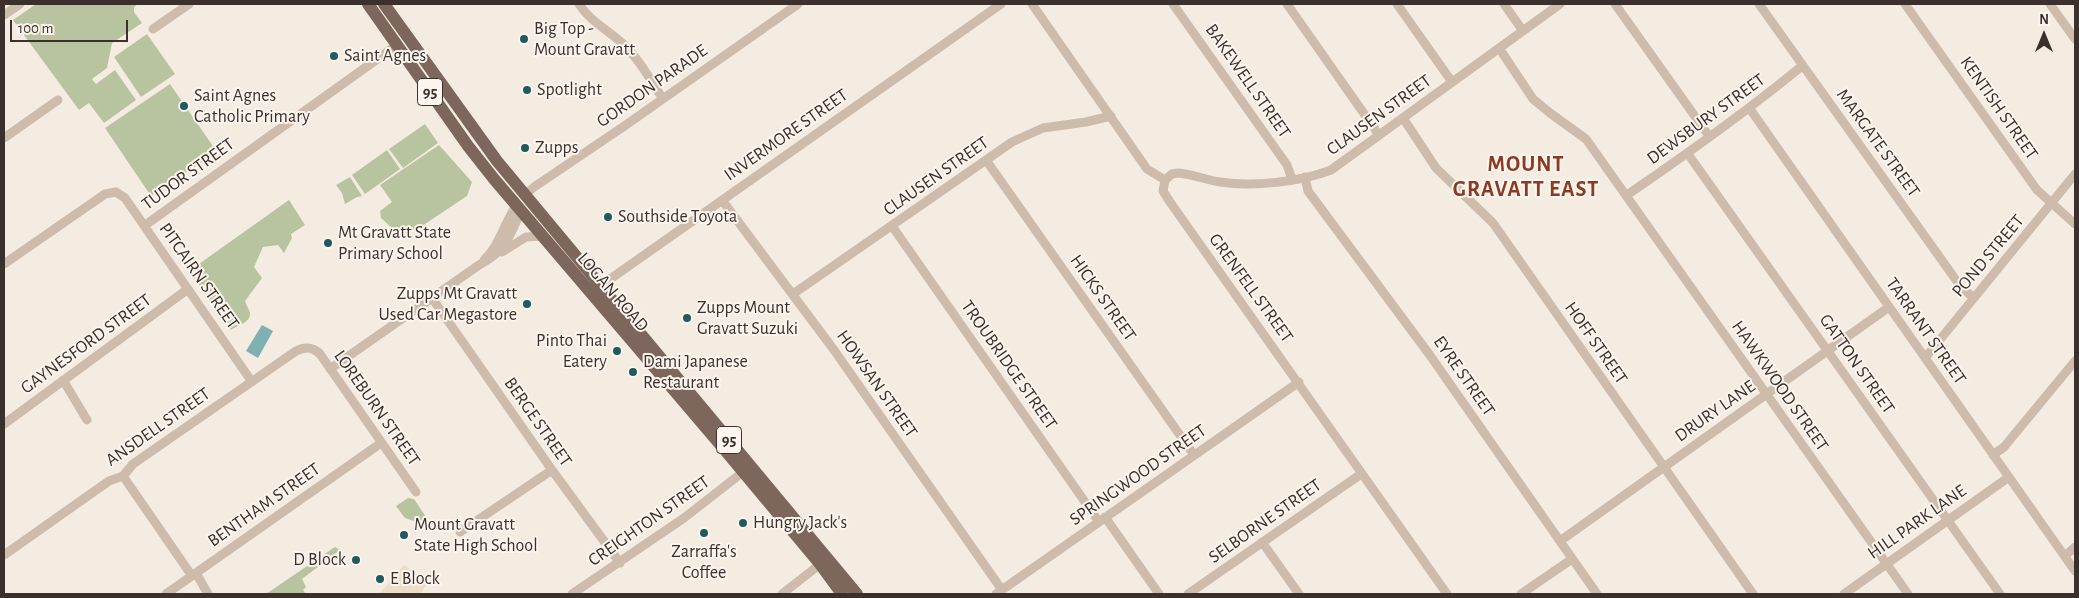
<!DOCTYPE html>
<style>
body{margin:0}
#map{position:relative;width:2079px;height:598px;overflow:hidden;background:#f4ebe1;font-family:"Alegreya Sans",sans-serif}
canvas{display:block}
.frame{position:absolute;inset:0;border:5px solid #3b302b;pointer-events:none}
.north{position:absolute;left:2019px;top:10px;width:50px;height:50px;-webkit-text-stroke:4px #fbf5ee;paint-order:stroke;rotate:0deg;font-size:14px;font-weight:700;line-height:20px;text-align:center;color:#3b302b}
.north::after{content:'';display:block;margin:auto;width:18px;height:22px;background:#3b302b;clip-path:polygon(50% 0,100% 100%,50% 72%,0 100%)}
.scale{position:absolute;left:10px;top:20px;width:118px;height:22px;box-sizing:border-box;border:2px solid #3b302b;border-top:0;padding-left:6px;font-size:15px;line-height:18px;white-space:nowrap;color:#3b302b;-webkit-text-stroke:4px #fbf5ee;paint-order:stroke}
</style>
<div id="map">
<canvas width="2079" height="598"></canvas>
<div class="frame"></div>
<div class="north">N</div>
<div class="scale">100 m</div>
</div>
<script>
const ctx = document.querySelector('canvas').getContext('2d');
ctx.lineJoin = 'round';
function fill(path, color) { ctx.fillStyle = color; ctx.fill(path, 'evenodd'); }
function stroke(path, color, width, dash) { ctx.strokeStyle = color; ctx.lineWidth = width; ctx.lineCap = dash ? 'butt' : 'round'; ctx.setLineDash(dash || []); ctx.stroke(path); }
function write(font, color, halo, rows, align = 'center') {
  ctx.font = font + ' "Alegreya Sans",sans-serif'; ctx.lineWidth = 4; ctx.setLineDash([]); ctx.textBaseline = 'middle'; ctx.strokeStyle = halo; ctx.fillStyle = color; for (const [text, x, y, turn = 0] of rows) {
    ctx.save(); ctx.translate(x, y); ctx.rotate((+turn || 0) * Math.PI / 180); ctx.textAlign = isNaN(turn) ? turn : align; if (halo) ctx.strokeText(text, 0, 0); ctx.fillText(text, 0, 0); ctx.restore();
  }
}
fill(new Path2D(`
 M36,4H138L134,7V12L142,23L112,43L107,68L92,79L96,84L115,70L136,100L104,123L89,103L79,110L13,20Z
 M147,34L175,74L141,97L114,57Z
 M170,84L217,152L151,196L105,128Z
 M425,124L438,143L403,168L389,149Z
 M439,145L472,182L467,196L422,226L406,234L392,228L381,218L380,211L392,202L380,185Z
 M387,150L400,169L365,194L352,175Z
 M350,177L362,196L357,197L345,204L342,193L336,185Z
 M289,200L305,225L291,234L292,238L284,253L278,245L263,247L254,267L262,278L245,301C246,305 249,309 250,313C251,323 237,325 231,330L189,271Z
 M408,498L414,499L426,517L420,523L405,518L396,506Z
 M335,547L340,550L302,579L306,587L303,590L306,594H266Z`), '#b8c4a0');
fill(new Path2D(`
 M404,565L428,583L420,594H379Z`), '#ecdcc8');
fill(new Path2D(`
 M262,325L273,331L258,358L246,351Z`), '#7fb0b2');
stroke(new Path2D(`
 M579,4C590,22 609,30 624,45C640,60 651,81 663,99
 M1032,4L1147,169L1165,180
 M1173,4L1287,165L1292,179
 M1287,4L1379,135
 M1397,4L1452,82
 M1504,4L1523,31
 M1615,4L1709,136
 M1759,4L1961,287L1974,298
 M1905,4L2037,190L2075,224
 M2050,4L2075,39
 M4,15L20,4
 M153,29L189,4
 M1499,48L1533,99L1550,113L1586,139L1908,594
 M1750,109L2075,571
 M1403,118L1436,168L1493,223L1753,594
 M4,138L58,100
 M1688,154L2000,594
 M986,160L1194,455
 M1305,177L1308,191L1429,354L1597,594
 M1165,180L1163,191L1170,202L1447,594
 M1165,180L1172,174L1178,173C1192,174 1206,180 1220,182C1253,187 1300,182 1331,170L1560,4
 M525,195L534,187L623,127L798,4
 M1627,195C1687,154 1746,112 1802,66
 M722,200L834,350L1002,590
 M144,226L397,45
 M892,226L1099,522
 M502,252L526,237L542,236
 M484,260C500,245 504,223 516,206
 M4,264L105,194L116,192L125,198L252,382
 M596,289L1001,4
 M793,294L1012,142L1043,128L1086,122L1111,116
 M432,298L552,470L620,563
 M1925,358L2075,174
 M330,369L479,265C507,250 508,239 521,211
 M63,380L87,420
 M4,424L188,289
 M1993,455L2004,447L2075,361
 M123,476L192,576
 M1105,517L1159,594
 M460,532L552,470
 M1560,541L1889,307
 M1262,542L1299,594
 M4,555L109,481L123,476L133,464L296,351C306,346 313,347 320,354L416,492
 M2065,556L2075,547
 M196,573L208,594
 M166,594L381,443
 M572,594L684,518L743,472
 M782,594L823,562
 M996,594L1299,382
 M1188,594L1361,474
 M1521,594L1572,559
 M1844,594L2009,477`), '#cdbbac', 9);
stroke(new Path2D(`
 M368,4L468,146L494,179L725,450L820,564L842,594
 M384,4L497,161L857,594`), '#7d675c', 12);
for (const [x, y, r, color] of [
 [524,39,5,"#1f5a5e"],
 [334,56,5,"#1f5a5e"],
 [527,90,5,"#1f5a5e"],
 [184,106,5,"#1f5a5e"],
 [525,148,5,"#1f5a5e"],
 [608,217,5,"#1f5a5e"],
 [328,243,5,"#1f5a5e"],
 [527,304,5,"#1f5a5e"],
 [687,318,5,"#1f5a5e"],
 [617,351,5,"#1f5a5e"],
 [633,372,5,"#1f5a5e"],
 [743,523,5,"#1f5a5e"],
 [704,533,5,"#1f5a5e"],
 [404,535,5,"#1f5a5e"],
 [356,560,5,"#1f5a5e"],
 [380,579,5,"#1f5a5e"]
]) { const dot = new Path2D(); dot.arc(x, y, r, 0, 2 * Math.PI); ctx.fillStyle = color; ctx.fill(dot); stroke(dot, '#fbf5ee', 2); }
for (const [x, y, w] of [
 [430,92,25],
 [729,440,25]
]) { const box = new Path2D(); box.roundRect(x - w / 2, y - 13.5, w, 27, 4); ctx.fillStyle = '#fbf5ee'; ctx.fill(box); stroke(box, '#3b302b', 1); }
write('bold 16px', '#3b302b', null, [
 ["95",430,92],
 ["95",729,440]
]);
write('18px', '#3b302b', '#fbf5ee', [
 ["Big Top -",534,29],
 ["Mount Gravatt",534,50],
 ["Saint Agnes",344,56],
 ["Spotlight",537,90],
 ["Saint Agnes",194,96],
 ["Catholic Primary",194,117],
 ["Zupps",535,148],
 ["Southside Toyota",618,217],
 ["Mt Gravatt State",338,233],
 ["Primary School",338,254],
 ["Zupps Mt Gravatt",517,294,"right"],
 ["Used Car Megastore",517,315,"right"],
 ["Zupps Mount",697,308],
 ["Gravatt Suzuki",697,329],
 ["Pinto Thai",607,341,"right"],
 ["Eatery",607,362,"right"],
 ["Dami Japanese",643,362],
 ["Restaurant",643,383],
 ["Hungry Jack's",753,523],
 ["Mount Gravatt",414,525],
 ["State High School",414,546],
 ["Zarraffa's",704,552,"center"],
 ["Coffee",704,573,"center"],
 ["D Block",346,560,"right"],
 ["E Block",390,579]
], 'left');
write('18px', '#3b302b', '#fbf5ee', [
 ["BAKEWELL STREET",1248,81,55],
 ["GORDON PARADE",652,86,-35],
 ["KENTISH STREET",1999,108,55],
 ["CLAUSEN STREET",1379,115,-36],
 ["DEWSBURY STREET",1706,119,-36],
 ["INVERMORE STREET",786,135,-35],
 ["MARGATE STREET",1878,143,54],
 ["TUDOR STREET",188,174,-36],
 ["CLAUSEN STREET",936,176,-35],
 ["POND STREET",1988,256,-50],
 ["PITCAIRN STREET",199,276,55],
 ["GRENFELL STREET",1251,288,54],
 ["LOGAN ROAD",613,292,49],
 ["HICKS STREET",1103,298,55],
 ["TARRANT STREET",1926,331,55],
 ["HOFF STREET",1596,343,55],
 ["GAYNESFORD STREET",86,344,-36],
 ["GATTON STREET",1857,364,55],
 ["TROUBRIDGE STREET",1009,365,55],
 ["EYRE STREET",1464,376,55],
 ["HOWSAN STREET",877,384,55],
 ["HAWKWOOD STREET",1780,386,55],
 ["LOREBURN STREET",377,408,55],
 ["DRURY LANE",1715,411,-35],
 ["BERGE STREET",538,422,55],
 ["ANSDELL STREET",158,427,-35],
 ["SPRINGWOOD STREET",1138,475,-35],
 ["BENTHAM STREET",264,505,-35],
 ["CREIGHTON STREET",649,521,-35],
 ["SELBORNE STREET",1265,521,-35],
 ["HILL PARK LANE",1917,522,-35]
]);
ctx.letterSpacing = '1px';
write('bold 22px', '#8c3b22', '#fbf5ee', [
 ["MOUNT",1526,164],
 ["GRAVATT EAST",1526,189]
]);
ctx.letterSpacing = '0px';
</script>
